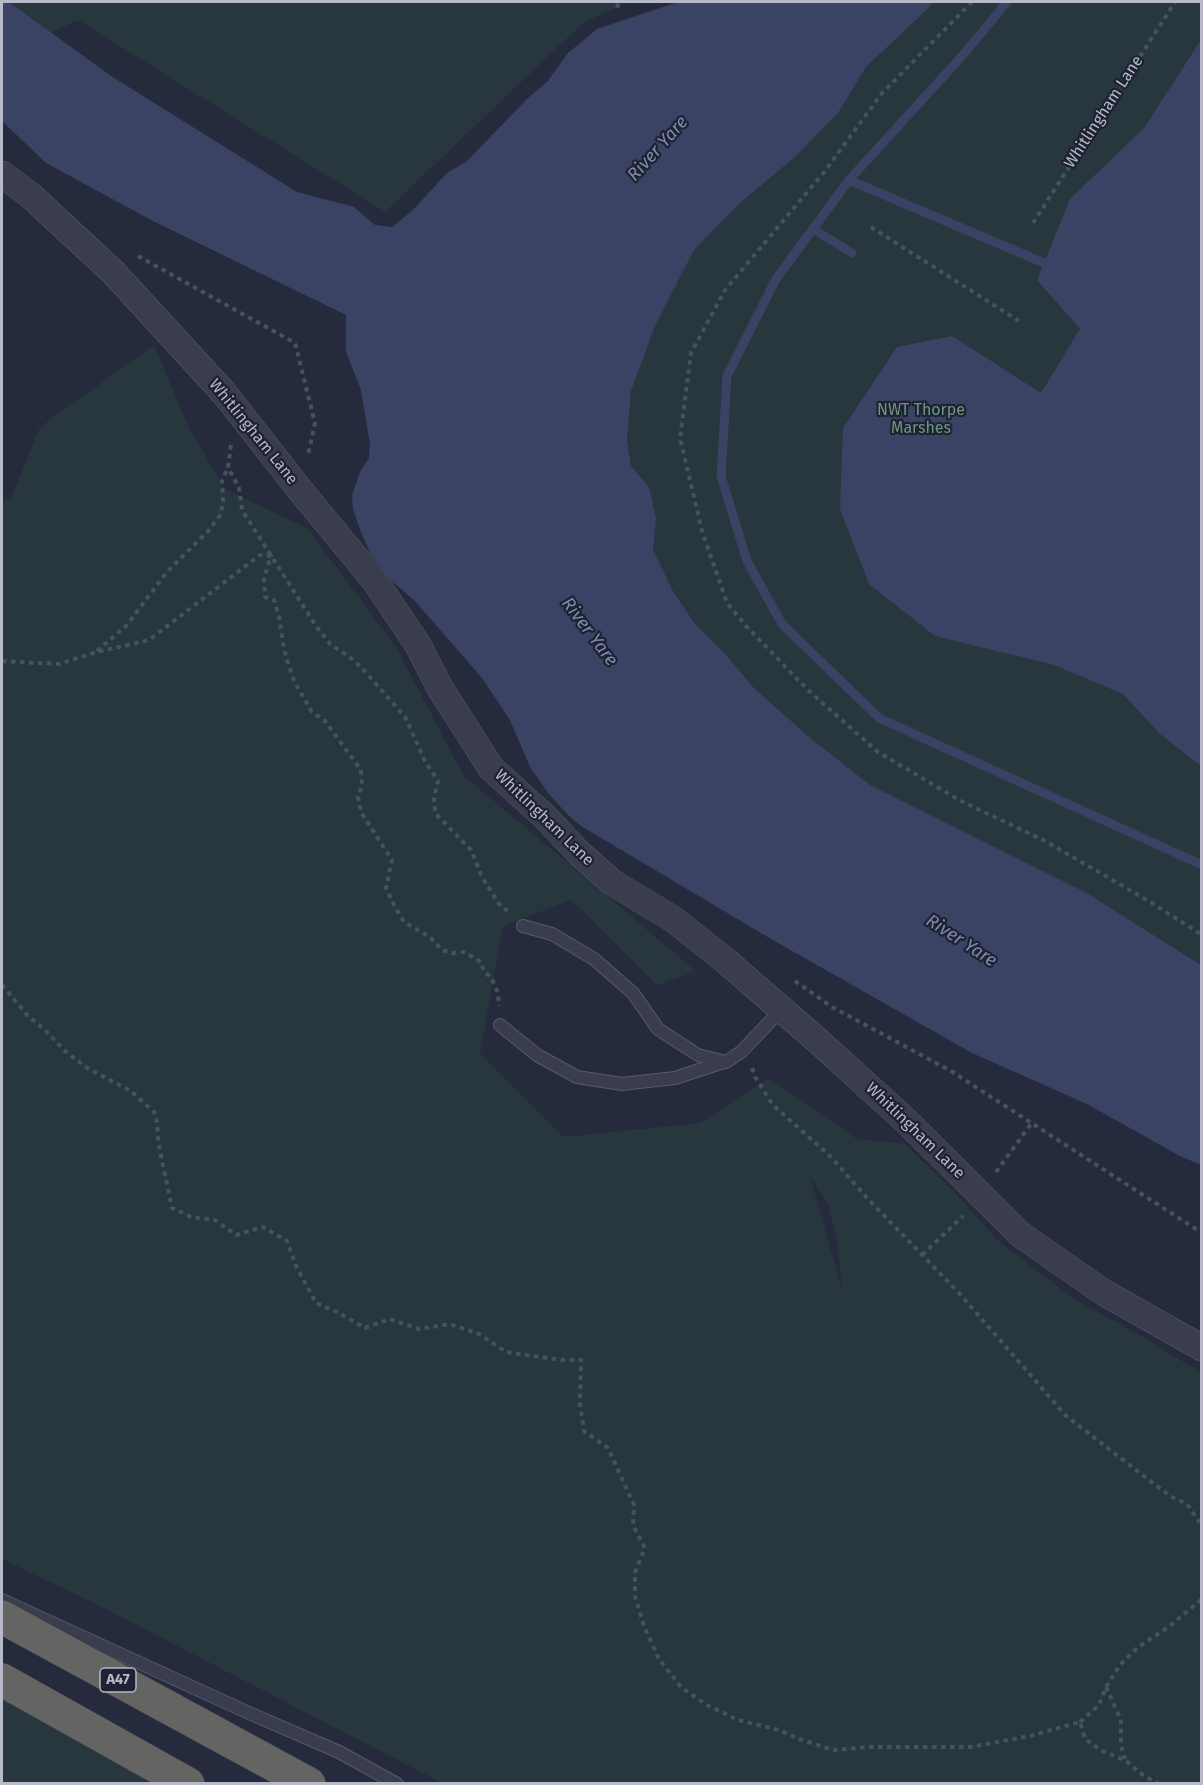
<!DOCTYPE html>
<style>
body{margin:0}
#map{position:relative;width:1203px;height:1785px;overflow:hidden;background:#252b3c;font-family:"Fira Sans",sans-serif}
canvas{display:block}
.frame{position:absolute;inset:0;border:3px solid #b5b9c8;pointer-events:none}
</style>
<div id="map">
<canvas width="1203" height="1785"></canvas>
<div class="frame"></div>
</div>
<script>
const ctx = document.querySelector('canvas').getContext('2d');
ctx.lineJoin = 'round';
function fill(path, color) { ctx.fillStyle = color; ctx.fill(path, 'evenodd'); }
function stroke(path, color, width, dash) { ctx.strokeStyle = color; ctx.lineWidth = width; ctx.lineCap = dash ? 'butt' : 'round'; ctx.setLineDash(dash || []); ctx.stroke(path); }
function write(font, color, halo, rows, align = 'center') {
  ctx.font = font + ' "Fira Sans",sans-serif'; ctx.lineWidth = 4.5; ctx.setLineDash([]); ctx.textBaseline = 'middle'; ctx.strokeStyle = halo; ctx.fillStyle = color; for (const [text, x, y, turn = 0] of rows) {
    ctx.save(); ctx.translate(x, y); ctx.rotate((+turn || 0) * Math.PI / 180); ctx.textAlign = isNaN(turn) ? turn : align; if (halo) ctx.strokeText(text, 0, 0); ctx.fillText(text, 0, 0); ctx.restore();
  }
}
fill(new Path2D(`
 M2,2H628L583,23L385,212L78,20L2,56Z
 M935,2H1201V965L1087,893L870,785L808,736L754,688L727,656L696,625L674,593L653,550L656,519L631,466L627,441L631,391L655,326L694,250L740,203L838,113L866,67Z
 M154,345L189,428L225,489L307,528L396,647L463,775L696,971L657,985L571,900L503,926L480,1054L564,1137L700,1123L769,1078L857,1139L905,1144L953,1190L997,1240L1077,1301L1142,1336L1201,1373V1783H442L98,1605L2,1559V500L11,498L40,427ZM810,1176L828,1203L837,1242L843,1293Z
 M2,1693L166,1783H2Z`), '#27373d');
fill(new Path2D(`
 M2,2H9L111,76L297,192L354,207L375,225L392,227L413,210L447,173L466,162L529,97L547,82L568,53L597,29L678,2H935L866,67L838,113L796,156L740,203L694,250L655,326L631,391L627,441L631,466L649,487L656,519L653,550L674,593L696,625L727,656L754,688L808,736L870,785L1087,893L1201,965V1165L1180,1156L1087,1104L972,1053L771,939L581,826L567,814L548,793L530,767L510,720L482,678L415,601L393,582L370,553L361,532L353,509L352,495L360,472L369,458L370,445L361,390L346,352V315L153,221L46,163L2,121Z
 M1201,40L1202,766H1201L1160,734L1123,694L1054,665L935,636L869,584L840,509L843,428L897,347L952,336L1041,393L1080,329L1037,280L1070,199L1144,128Z`), '#3a4363');
stroke(new Path2D(`
 M849,180L963,55L1007,2
 M813,229L852,253
 M1044,263L849,180L776,279L727,376L721,476L747,561L782,624L879,718L1202,865`), '#3a4363', 9);
const service = new Path2D(`
 M523,926L552,934L594,959L633,993L658,1029L698,1055L726,1062L741,1052L782,1009
 M500,1025L537,1055L577,1077L622,1084L675,1078L724,1062
 M2,1600L249,1713L339,1752L397,1784`);
const minor = new Path2D(`
 M2,174L30,195L113,272L224,393L300,490L375,581L418,645L440,688L491,768L544,816L580,854L613,883L673,919L726,961L818,1041L904,1119L1021,1235L1103,1292L1202,1348`);
const trunk = new Path2D(`
 M2,1617L309,1784
 M2,1680L188,1784`);
stroke(service, '#575b6b', 14);
stroke(minor, '#575b6b', 27);
stroke(trunk, '#444858', 34);
stroke(new Path2D(`
 M972,2L882,93L825,171L725,290L691,353L680,438L702,531L727,603L746,626L809,691L878,752L961,801L1045,841L1152,903L1202,935
 M617,8L619,2
 M1033,223L1175,2
 M871,227L1022,323
 M138,256L295,343L315,423L308,455
 M231,445L228,467L239,488L242,510L316,626L331,645L347,655L361,667L405,717L425,761L438,781L434,797L435,813L471,850L482,877L499,904L510,913
 M97,651L127,625L166,573L209,530L221,514L223,500L222,481L228,467
 M2,661L59,664L97,652L149,640L260,555L271,556L264,578L265,597L274,600L279,616L284,650L294,681L312,712L325,721L361,770L362,785L358,797L361,812L392,860L386,888L395,907L404,922L430,937L442,950L452,953L464,952L481,962L484,972L491,977L498,993L499,1006
 M795,981L832,1007L951,1071L1202,1233
 M2,985L28,1016L44,1029L65,1051L87,1068L131,1091L156,1114L159,1146L172,1208L191,1217L215,1220L236,1235L263,1227L287,1241L296,1266L316,1303L337,1312L365,1328L390,1319L419,1329L450,1324L479,1334L506,1352L561,1360H581L580,1404L584,1431L608,1448L634,1505L633,1525L645,1548L635,1572V1596L644,1626L659,1659L681,1687L707,1705L738,1720L779,1730L799,1739L833,1750L871,1747H970L1030,1736L1080,1722L1085,1739L1102,1751L1125,1760L1144,1776L1159,1784
 M752,1068L755,1077L773,1105L832,1158L867,1198L960,1294L1066,1416L1170,1496L1187,1504L1202,1526
 M996,1172L1031,1124
 M922,1255L963,1216
 M1106,1687L1121,1720V1745L1125,1759
 M1080,1722L1099,1705L1106,1687L1120,1665L1137,1648L1170,1626L1202,1599`), '#45545b', 4, [4.5, 4.5]);
stroke(service, '#393d4d', 12);
stroke(minor, '#393d4d', 26);
stroke(trunk, '#646462', 33);
for (const [x, y, w] of [
 [118,1680,36]
]) { const box = new Path2D(); box.roundRect(x - w / 2, y - 12, w, 24, 4.5); ctx.fillStyle = '#1e2232'; ctx.fill(box); stroke(box, '#b5b9c8', 1.5); }
write('bold 15px', '#b5b9c8', null, [
 ["A47",118,1680]
]);
write('16px', '#b5b9c8', '#1e2232', [
 ["Whitlingham Lane",1104,112,-57],
 ["Whitlingham Lane",253,432,51],
 ["Whitlingham Lane",544,818,44],
 ["Whitlingham Lane",915,1131,44]
]);
write('16px', '#6e977f', '#1e2232', [
 ["NWT Thorpe",921,411],
 ["Marshes",921,429]
]);
write('italic 18px', '#7e8aae', '#1e2232', [
 ["River Yare",658,149,-48],
 ["River Yare",589,632,53],
 ["River Yare",961,941,33]
]);
</script>
